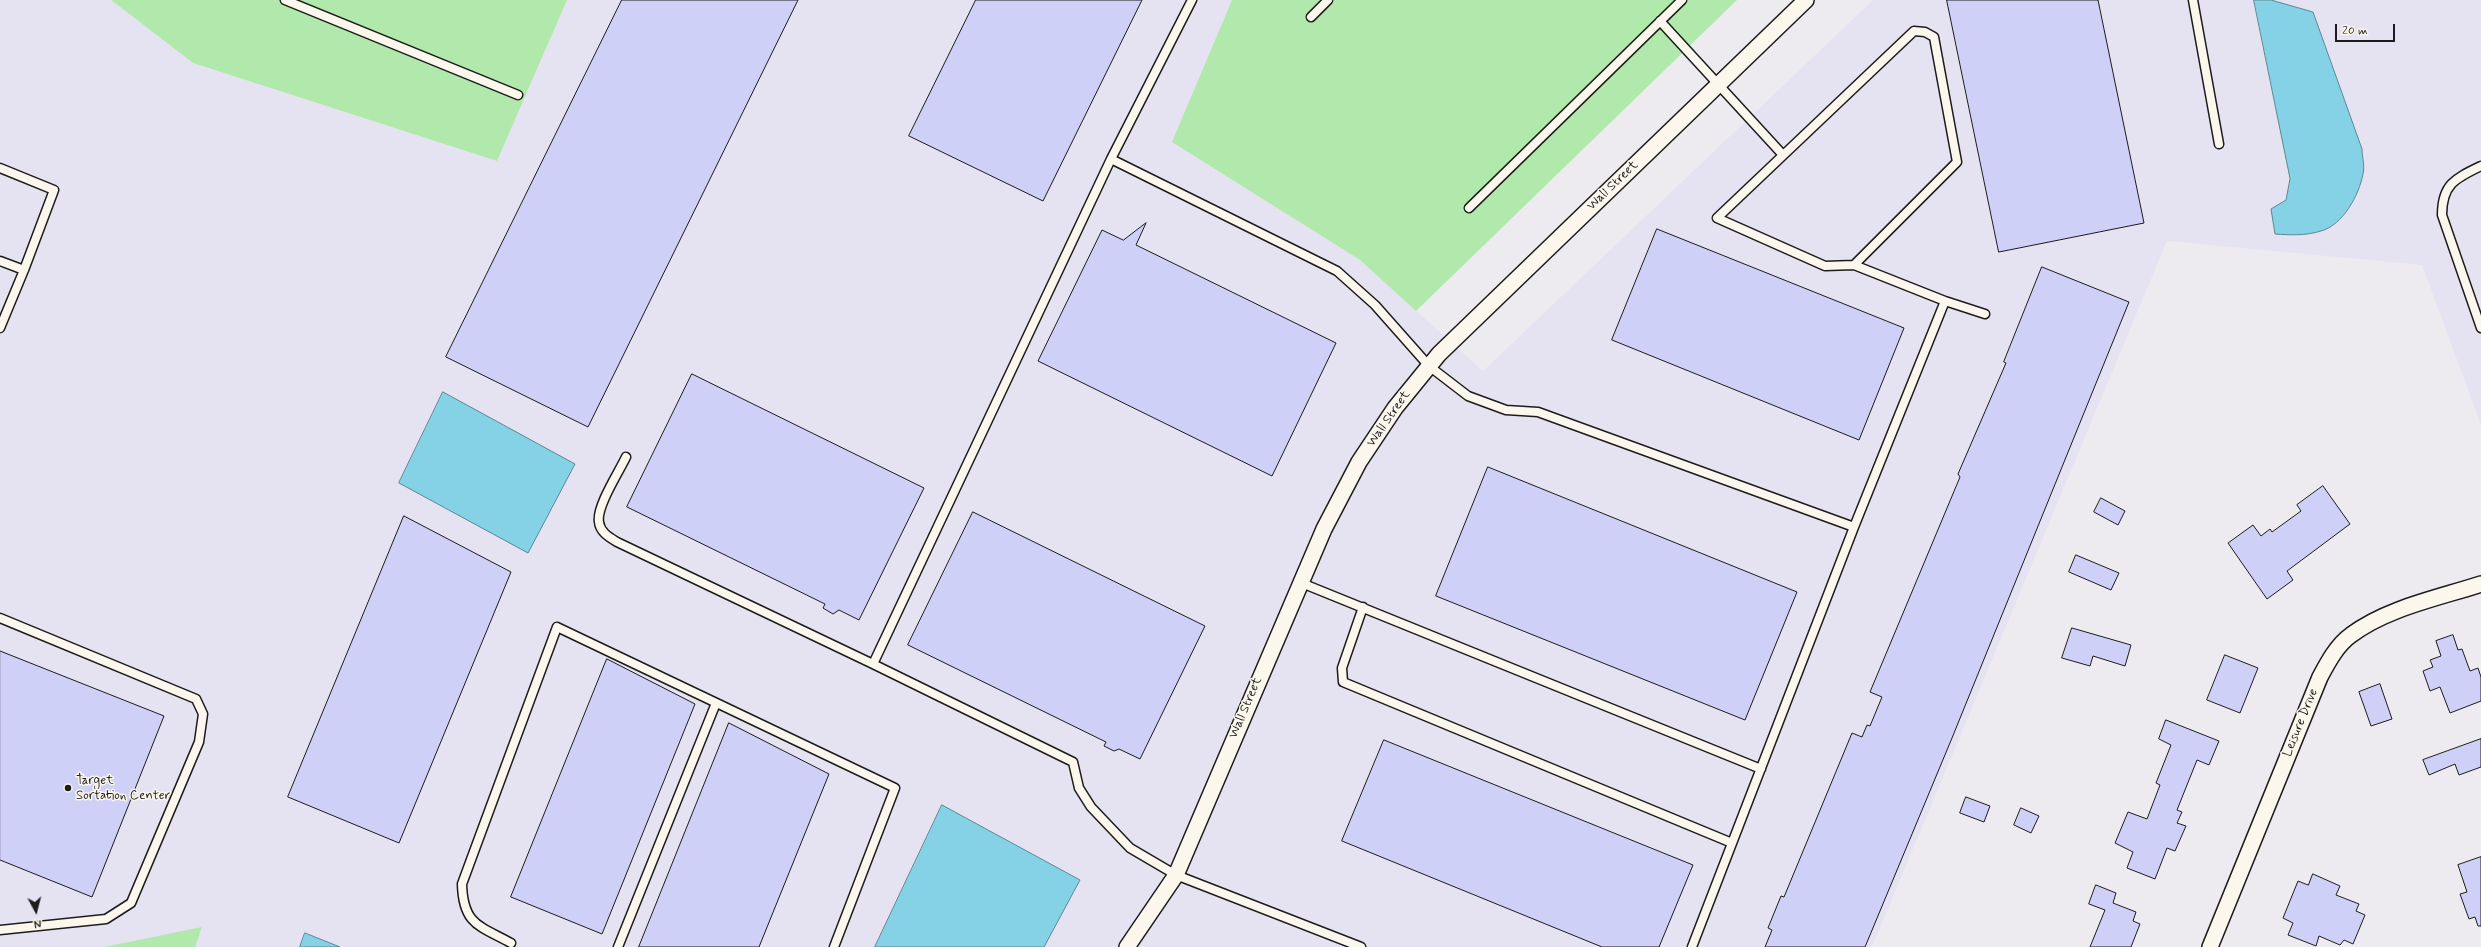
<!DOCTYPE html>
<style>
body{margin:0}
#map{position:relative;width:2481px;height:947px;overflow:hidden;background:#eeebf0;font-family:Mynerve,sans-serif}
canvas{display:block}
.north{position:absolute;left:16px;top:891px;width:40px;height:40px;-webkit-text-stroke:3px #fbf7ec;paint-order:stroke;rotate:173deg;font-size:11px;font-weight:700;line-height:16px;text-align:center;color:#1c1c1c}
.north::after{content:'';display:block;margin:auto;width:14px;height:18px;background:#1c1c1c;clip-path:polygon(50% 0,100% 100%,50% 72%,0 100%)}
.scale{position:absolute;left:2335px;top:24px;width:60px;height:18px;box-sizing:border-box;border:2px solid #1c1c1c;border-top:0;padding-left:5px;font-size:12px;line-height:14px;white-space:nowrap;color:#1c1c1c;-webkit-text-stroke:3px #fbf7ec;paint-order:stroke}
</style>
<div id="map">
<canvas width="2481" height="947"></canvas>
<div class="north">N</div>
<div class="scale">20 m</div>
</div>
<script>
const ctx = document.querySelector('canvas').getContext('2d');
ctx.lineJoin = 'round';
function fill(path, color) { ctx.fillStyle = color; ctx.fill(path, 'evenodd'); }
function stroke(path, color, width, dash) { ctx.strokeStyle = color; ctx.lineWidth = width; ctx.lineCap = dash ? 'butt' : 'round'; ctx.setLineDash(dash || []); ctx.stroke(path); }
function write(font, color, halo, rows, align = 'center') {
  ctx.font = font + ' Mynerve,sans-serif'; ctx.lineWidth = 3; ctx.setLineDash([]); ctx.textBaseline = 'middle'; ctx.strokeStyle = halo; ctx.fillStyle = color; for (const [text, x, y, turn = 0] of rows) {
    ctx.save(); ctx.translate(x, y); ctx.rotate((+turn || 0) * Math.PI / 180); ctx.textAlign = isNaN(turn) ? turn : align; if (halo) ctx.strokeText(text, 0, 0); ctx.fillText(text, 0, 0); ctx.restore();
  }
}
fill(new Path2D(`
 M0,0H111L193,63L497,161L567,0H1232L1173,142L1360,260L1483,371L1873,0H2481V425L2422,265L2167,241L1872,947H0Z`), '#e5e3f2');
fill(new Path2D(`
 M111,0H567L497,161L193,63Z
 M1232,0H1737L1416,311L1360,260L1172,142Z
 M202,927L195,947H104Z`), '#b1e9ac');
const water = new Path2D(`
 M2254,0H2271L2313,12L2362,149C2362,157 2365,166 2363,174C2359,195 2343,225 2321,231C2305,236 2290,235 2275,234L2271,209L2286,200L2290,179Z
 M443,392L575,464L528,553L399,483Z
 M942,805L1080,880L1044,947H875Z
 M305,933L340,947H300Z`);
fill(water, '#85d1e5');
stroke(water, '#5b8995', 1);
const building = new Path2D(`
 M622,0H798L588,427L446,357Z
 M976,0H1142L1043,201L909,136Z
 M1947,0H2098L2144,223L1999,252Z
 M1146,223L1136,245L1336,343L1272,476L1038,361L1102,230L1123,240Z
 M1657,229L1904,328L1859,440L1612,340Z
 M2042,267L2129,302L1952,738L1865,947H1765L1772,930L1768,928L1781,896L1784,897L1852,733L1862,737L1867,725L1870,726L1882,697L1870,692L1960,477L1958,474L2006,363L2004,362Z
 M692,374L924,488L859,620L839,610L833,614L823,608L825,604L627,507Z
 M1488,467L1797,592L1745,720L1436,596Z
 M2323,486L2350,524L2287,571L2293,580L2267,599L2228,543L2253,525L2261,536L2270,529L2272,532L2301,511L2297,505Z
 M2101,498L2125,511L2118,525L2094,512Z
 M973,512L1205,626L1140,759L1119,749L1114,751L1104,746L1106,742L908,645Z
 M404,516L511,572L399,843L288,797Z
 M2076,555L2119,573L2111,590L2069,572Z
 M2072,628L2131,645L2125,666L2093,656L2090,666L2062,658Z
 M2453,635L2458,650L2462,649L2470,671L2478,668L2481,677V701L2450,713L2440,687L2430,691L2423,671L2433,667L2430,660L2441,656L2436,641Z
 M0,651L164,716L92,897L0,860Z
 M2225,655L2258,668L2240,713L2207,700Z
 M607,659L695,704L602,934L511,897Z
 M2380,684L2392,719L2371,726L2359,692Z
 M2166,720L2219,741L2209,765L2197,760L2177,810L2182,812L2177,823L2186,826L2175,851L2167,848L2155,879L2127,868L2133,852L2115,843L2128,812L2147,819L2160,785L2156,783L2171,745L2159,739Z
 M729,723L829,774L759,947H639Z
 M2481,739V767L2459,775L2455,764L2429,775L2423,760Z
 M1384,740L1693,865L1659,947H1602L1342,841Z
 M1966,797L1990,806L1984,822L1960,813Z
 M2021,808L2039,816L2031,833L2014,825Z
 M2481,857V926H2478L2475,917L2469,919L2460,894L2467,892L2458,865Z
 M2313,874L2340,886L2336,895L2359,904L2356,911L2365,915L2353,944L2344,940L2340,945L2319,936L2316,946L2288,935L2293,923L2283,918L2298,881L2308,885Z
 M2096,885L2116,893L2113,903L2136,912L2133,921L2140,924L2131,947H2090L2105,910L2089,904Z`);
fill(building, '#cfd0f8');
stroke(building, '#1c1c1c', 1);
const service = new Path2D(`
 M285,0L518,95
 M1192,0L1111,159L873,664L1073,762L1079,788L1091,807L1130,848L1176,875L1361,947
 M2193,0L2219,144
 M1311,17L1328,0
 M1660,21L1783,155
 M1111,159L1337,271L1375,305L1429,366L1468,396L1506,410L1538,412L1854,527L1692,947
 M2481,166C2456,178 2442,184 2442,215L2481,328
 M0,168L54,190L24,270
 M1469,208L1682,0
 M0,261L24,270L0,328
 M1854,265L1957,162L1934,37L1925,32L1914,31L1717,218L1825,266L1854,265L1945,301L1854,527
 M1945,301L1985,314
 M626,457C619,472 596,507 599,522C600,532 609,537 617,542L873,664
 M1299,582L1761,769
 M1363,607L1342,668L1343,682L1732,843
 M0,618L196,699L203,714L199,742L131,903L106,919L0,930
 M511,943C480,926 463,925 462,884L557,627L895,788L834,947
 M618,947L716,703`);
const minor = new Path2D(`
 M1127,947L1176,875L1324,529L1359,462L1395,408L1439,354L1806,0
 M2210,947L2320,677C2328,662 2337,645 2351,635C2387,608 2438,598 2481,584`);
stroke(service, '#1c1c1c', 11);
stroke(minor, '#1c1c1c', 18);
stroke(service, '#fbf7ec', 8);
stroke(minor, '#fbf7ec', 15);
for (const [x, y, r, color] of [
 [68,788,4,"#1c1c1c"]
]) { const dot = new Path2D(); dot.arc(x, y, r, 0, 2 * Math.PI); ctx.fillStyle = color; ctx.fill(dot); stroke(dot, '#fbf7ec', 1.5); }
write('13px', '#1c1c1c', '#fbf7ec', [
 ["Wall Street",1613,186,-44],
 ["Wall Street",1389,419,-55],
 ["Wall Street",1246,708,-67],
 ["Leisure Drive",2301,723,-68]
]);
write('13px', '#1c1c1c', '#fbf7ec', [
 ["Target",76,781],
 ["Sortation Center",76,796]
], 'left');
</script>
